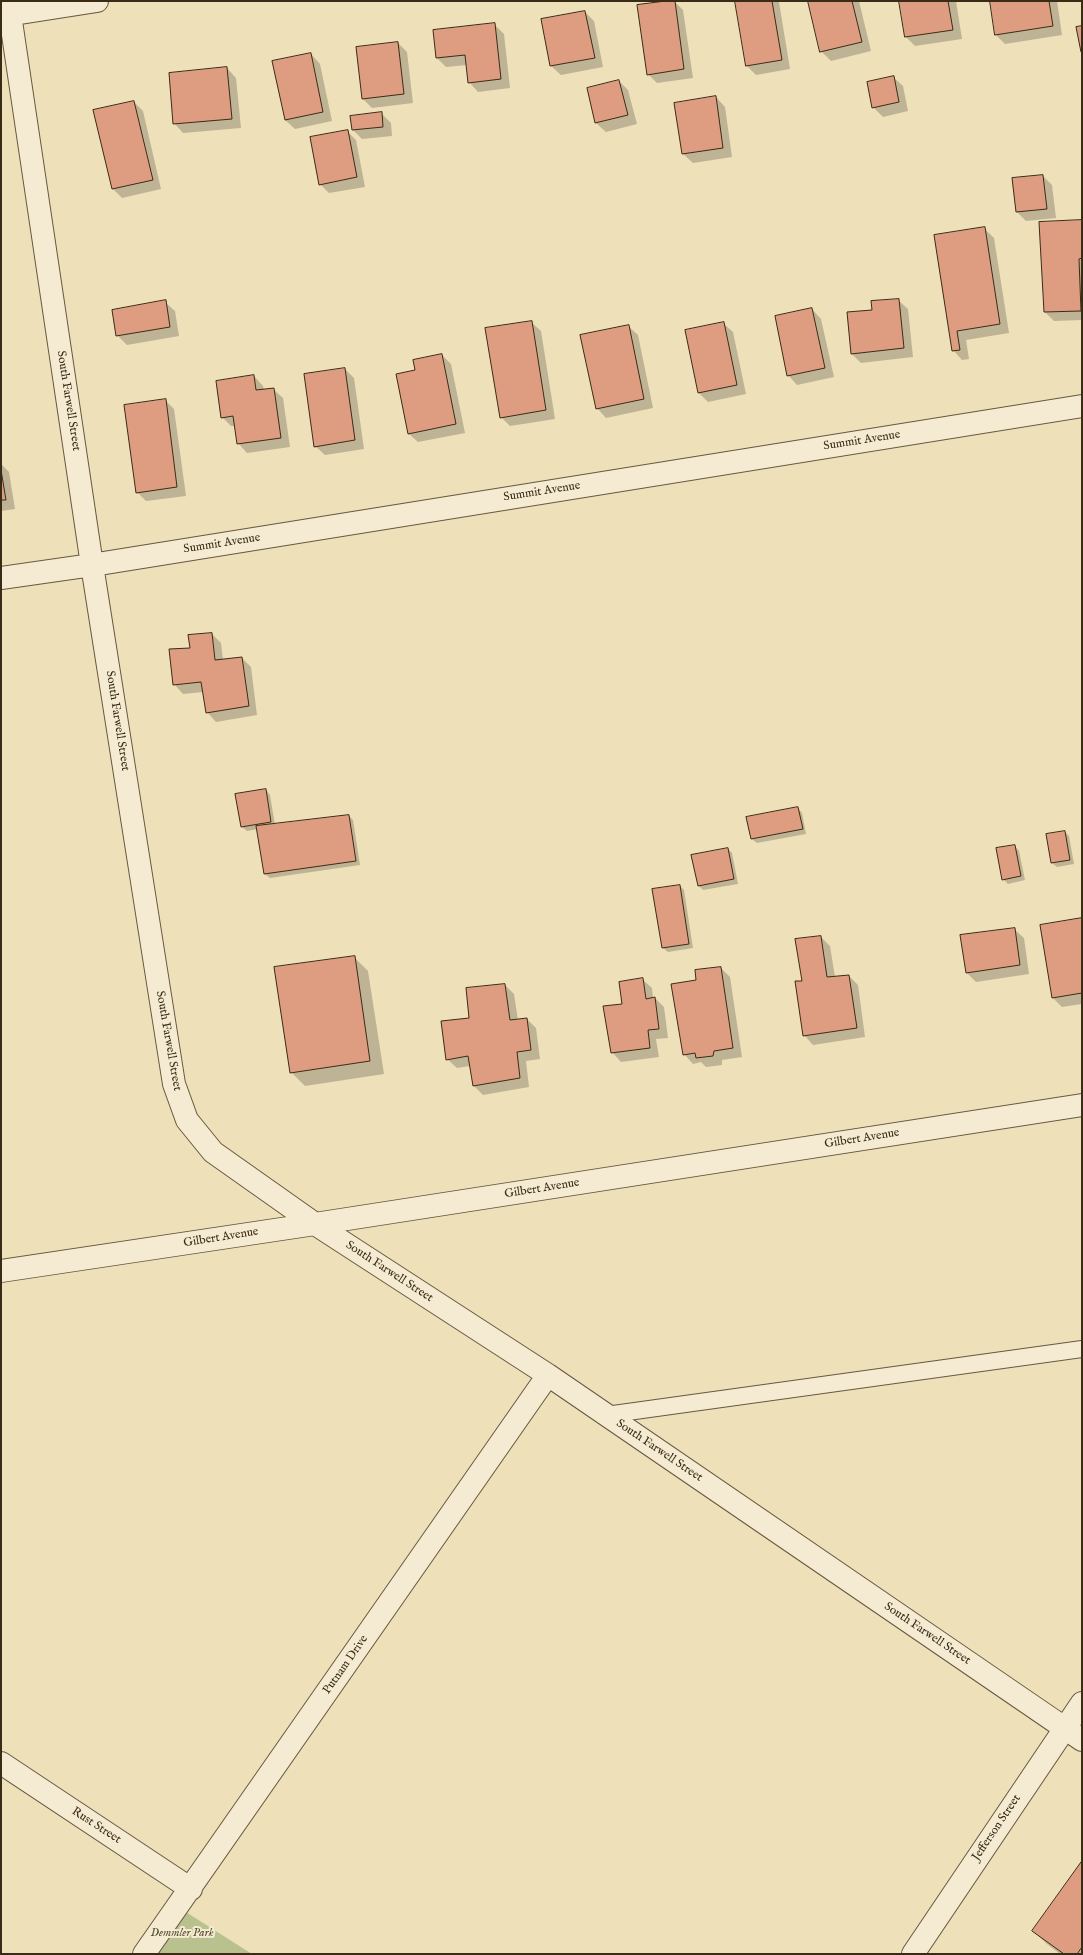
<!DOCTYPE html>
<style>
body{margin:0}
#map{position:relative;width:1083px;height:1955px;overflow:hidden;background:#eee0b9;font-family:"IM FELL English",serif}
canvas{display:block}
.frame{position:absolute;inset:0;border:2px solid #3a2b16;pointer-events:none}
</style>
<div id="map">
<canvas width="1083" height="1955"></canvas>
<div class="frame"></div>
</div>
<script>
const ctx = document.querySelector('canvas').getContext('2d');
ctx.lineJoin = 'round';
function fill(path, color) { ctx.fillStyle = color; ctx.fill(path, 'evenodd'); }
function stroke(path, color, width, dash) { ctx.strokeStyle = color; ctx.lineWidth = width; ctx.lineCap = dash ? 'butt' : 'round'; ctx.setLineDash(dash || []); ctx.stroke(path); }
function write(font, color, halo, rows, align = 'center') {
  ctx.font = font + ' "IM FELL English",serif'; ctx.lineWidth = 4; ctx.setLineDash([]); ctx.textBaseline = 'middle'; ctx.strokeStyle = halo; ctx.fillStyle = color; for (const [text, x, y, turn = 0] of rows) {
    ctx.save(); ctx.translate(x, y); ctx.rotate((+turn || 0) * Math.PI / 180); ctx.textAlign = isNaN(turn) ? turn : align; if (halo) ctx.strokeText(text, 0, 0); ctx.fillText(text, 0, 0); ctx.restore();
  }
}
fill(new Path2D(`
 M178,1907L252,1954H144Z`), '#b9c28f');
fill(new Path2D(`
 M674,1L683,10L693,78L657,83L648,74Z
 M736,1L779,2L790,69L756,75L747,66Z
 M809,1H859L871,51L831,61L821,51Z
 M900,1H956L962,39L915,46L906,37Z
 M991,1H1057L1062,35L1005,44L996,35Z
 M585,12L594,21L603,67L561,75L551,66L543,20Z
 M494,24L504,34L510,88L478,92L469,82L467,65L446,67L437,58L434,31Z
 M398,43L407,52L413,103L372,108L363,99Z
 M311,54L320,64L332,121L295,129L285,120Z
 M227,68L236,78L241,128L183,133L174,123Z
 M893,77L903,86L908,111L883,117L873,107Z
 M619,81L628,90L637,124L606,132L596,123Z
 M716,97L725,107L732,157L693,163L683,154Z
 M134,102L143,111L161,189L122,198L113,189L94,111Z
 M381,113L391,123L392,136L362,139L353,130Z
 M347,131L356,140L365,187L329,193L320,184Z
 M1043,176L1052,185L1056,218L1026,221L1017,212L1013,179Z
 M1082,221V320L1054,321L1045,312L1040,223Z
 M985,229L994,238L1009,333L966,340L969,359L962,360L953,350L935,236Z
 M898,300L908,309L913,357L861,363L852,354L873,311Z
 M165,302L175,311L179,336L127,345L117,335Z
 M812,309L821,319L834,377L797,385L788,375Z
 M531,322L541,331L555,419L510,426L501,417Z
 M723,323L733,332L746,394L708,402L699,393Z
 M628,326L638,335L653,408L606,418L597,408Z
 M442,355L451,364L465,433L418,442L408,433L417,371Z
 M345,369L354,378L364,449L325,455L315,446Z
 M254,376L263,386L264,390L273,389L283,398L290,447L247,453L238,443L236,426H231L222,417Z
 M165,400L174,409L186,496L146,501L137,492Z
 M1,464L9,472L15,509L1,511Z
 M212,634L221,643L223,660L242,658L251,667L257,715L216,722L207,712L203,692L183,694L174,684L192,648Z
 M266,790L270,795L275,825L349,816L353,820L360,865L270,878L265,874L258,829L247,831L242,827Z
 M798,808L802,813L806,834L757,843L752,839Z
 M1065,832L1069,836L1074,864L1057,867L1052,863L1047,835Z
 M1015,846L1019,851L1025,880L1008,884L1003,879Z
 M728,849L732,853L738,884L703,890L699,886L693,855Z
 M680,886L684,890L693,948L668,952L663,948L653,890Z
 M1082,919V1004L1062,1007L1053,998Z
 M1014,929L1024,938L1029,974L976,982L967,973Z
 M821,937L830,946L835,977L849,976L858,985L865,1037L813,1045L804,1035L803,981Z
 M354,957L368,971L384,1074L305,1086L291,1072Z
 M721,968L730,977L742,1057L722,1060V1065L706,1067L701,1062L693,1064L684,1054L698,981Z
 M642,979L652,988L653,998H655L664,1007L668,1038L656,1039L659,1057L621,1062L612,1052L623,1005Z
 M505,985L514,994L518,1020L527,1019L536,1028L540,1059L526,1061L529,1087L483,1095L474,1086L470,1066L457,1068L447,1059L470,1018Z
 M1082,1863V1954H1060L1047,1944L1033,1931Z`), '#0003');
const building = new Path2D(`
 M666,1H675L684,69L647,75L637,5Z
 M735,1H772L782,60L746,66Z
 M808,1H852L862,42L820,52Z
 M899,1H948L953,30L905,37Z
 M990,1H1049L1053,26L995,35Z
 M585,11L595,58L550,66L541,19Z
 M495,23L501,79L468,83L465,55L436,58L433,30Z
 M1082,26V52H1081L1076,27Z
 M398,42L404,94L362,99L356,47Z
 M311,53L323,112L285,120L272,61Z
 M227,67L232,119L173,124L169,73Z
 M894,76L899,102L872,108L867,82Z
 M619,80L628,115L595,123L587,88Z
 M716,96L723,148L682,154L674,103Z
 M134,101L153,180L112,189L93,110Z
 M382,112L383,127L352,130L350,116Z
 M348,130L357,177L319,185L310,137Z
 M1043,175L1047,209L1016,212L1012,178Z
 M1082,220V258L1079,259L1081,311L1044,312L1039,222Z
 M985,227L1000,324L957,331L960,350L952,351L934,235Z
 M899,299L904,348L851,354L847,312L872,310L871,301Z
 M166,300L170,327L116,336L112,310Z
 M812,308L825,368L787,376L775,316Z
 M532,321L546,410L500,418L485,328Z
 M724,322L737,385L698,393L685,330Z
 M629,325L644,399L596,409L580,335Z
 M442,354L456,424L408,434L396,374L415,370L413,360Z
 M345,368L355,440L314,447L304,374Z
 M254,375L256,390L274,388L281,438L237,444L233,416L221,418L216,381Z
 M166,399L177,487L136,493L124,405Z
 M1,470L6,500H1Z
 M212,633L215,660L242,657L249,706L206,713L201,682L173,685L169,649L190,648L188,635Z
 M266,789L271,822L241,827L235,794Z
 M798,807L803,829L751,839L746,817Z
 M349,815L356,861L264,874L256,826Z
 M1065,831L1070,860L1051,863L1046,834Z
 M1015,845L1021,876L1002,880L996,848Z
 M728,848L734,879L698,886L691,855Z
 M680,885L689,944L662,948L652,889Z
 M1082,918V993L1052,998L1040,925Z
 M1015,928L1020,965L966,973L960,935Z
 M821,936L827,977L849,975L857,1028L803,1036L795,981H802L795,939Z
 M355,956L370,1061L290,1073L274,967Z
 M721,967L733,1048L714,1051L713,1056L696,1058L695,1053L683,1055L671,984L696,980L695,970Z
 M643,978L646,999L655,997L659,1029L648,1030L650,1048L611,1053L603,1006L622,1004L619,982Z
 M505,984L510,1020L527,1018L531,1050L517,1052L520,1078L473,1086L468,1056L446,1060L441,1021L469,1018L466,988Z
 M1082,1861V1947L1077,1954H1064L1032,1931Z`);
fill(building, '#de9c81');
stroke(building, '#3a2b16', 1);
const service = new Path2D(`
 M606,1415L1082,1349`);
const minor = new Path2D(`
 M8,1L92,565L174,1084L187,1120L213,1152L315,1224L548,1375L1082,1740
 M1,16L97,1
 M1,578L92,565L1082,406
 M1,1271L315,1224L1082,1105
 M1,1763L191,1889
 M144,1954L548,1375
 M913,1954L1082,1703`);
stroke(service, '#67583f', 18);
stroke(minor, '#67583f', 24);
stroke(service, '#f4ebd2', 16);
stroke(minor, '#f4ebd2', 22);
write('12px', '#3a2b16', '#f4ebd2', [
 ["South Farwell Street",68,401,81],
 ["Summit Avenue",862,441,-9],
 ["Summit Avenue",542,492,-9],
 ["Summit Avenue",222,544,-9],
 ["South Farwell Street",117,721,81],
 ["South Farwell Street",168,1041,80],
 ["Gilbert Avenue",862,1139,-9],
 ["Gilbert Avenue",542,1189,-9],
 ["Gilbert Avenue",221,1238,-9],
 ["South Farwell Street",389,1272,33],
 ["South Farwell Street",659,1451,34],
 ["South Farwell Street",927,1634,34],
 ["Putnam Drive",346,1665,-55],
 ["Rust Street",96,1826,33],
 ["Jefferson Street",997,1828,-56]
]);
write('italic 12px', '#5a5134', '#f4ebd2', [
 ["Demmler Park",182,1934]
]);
</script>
